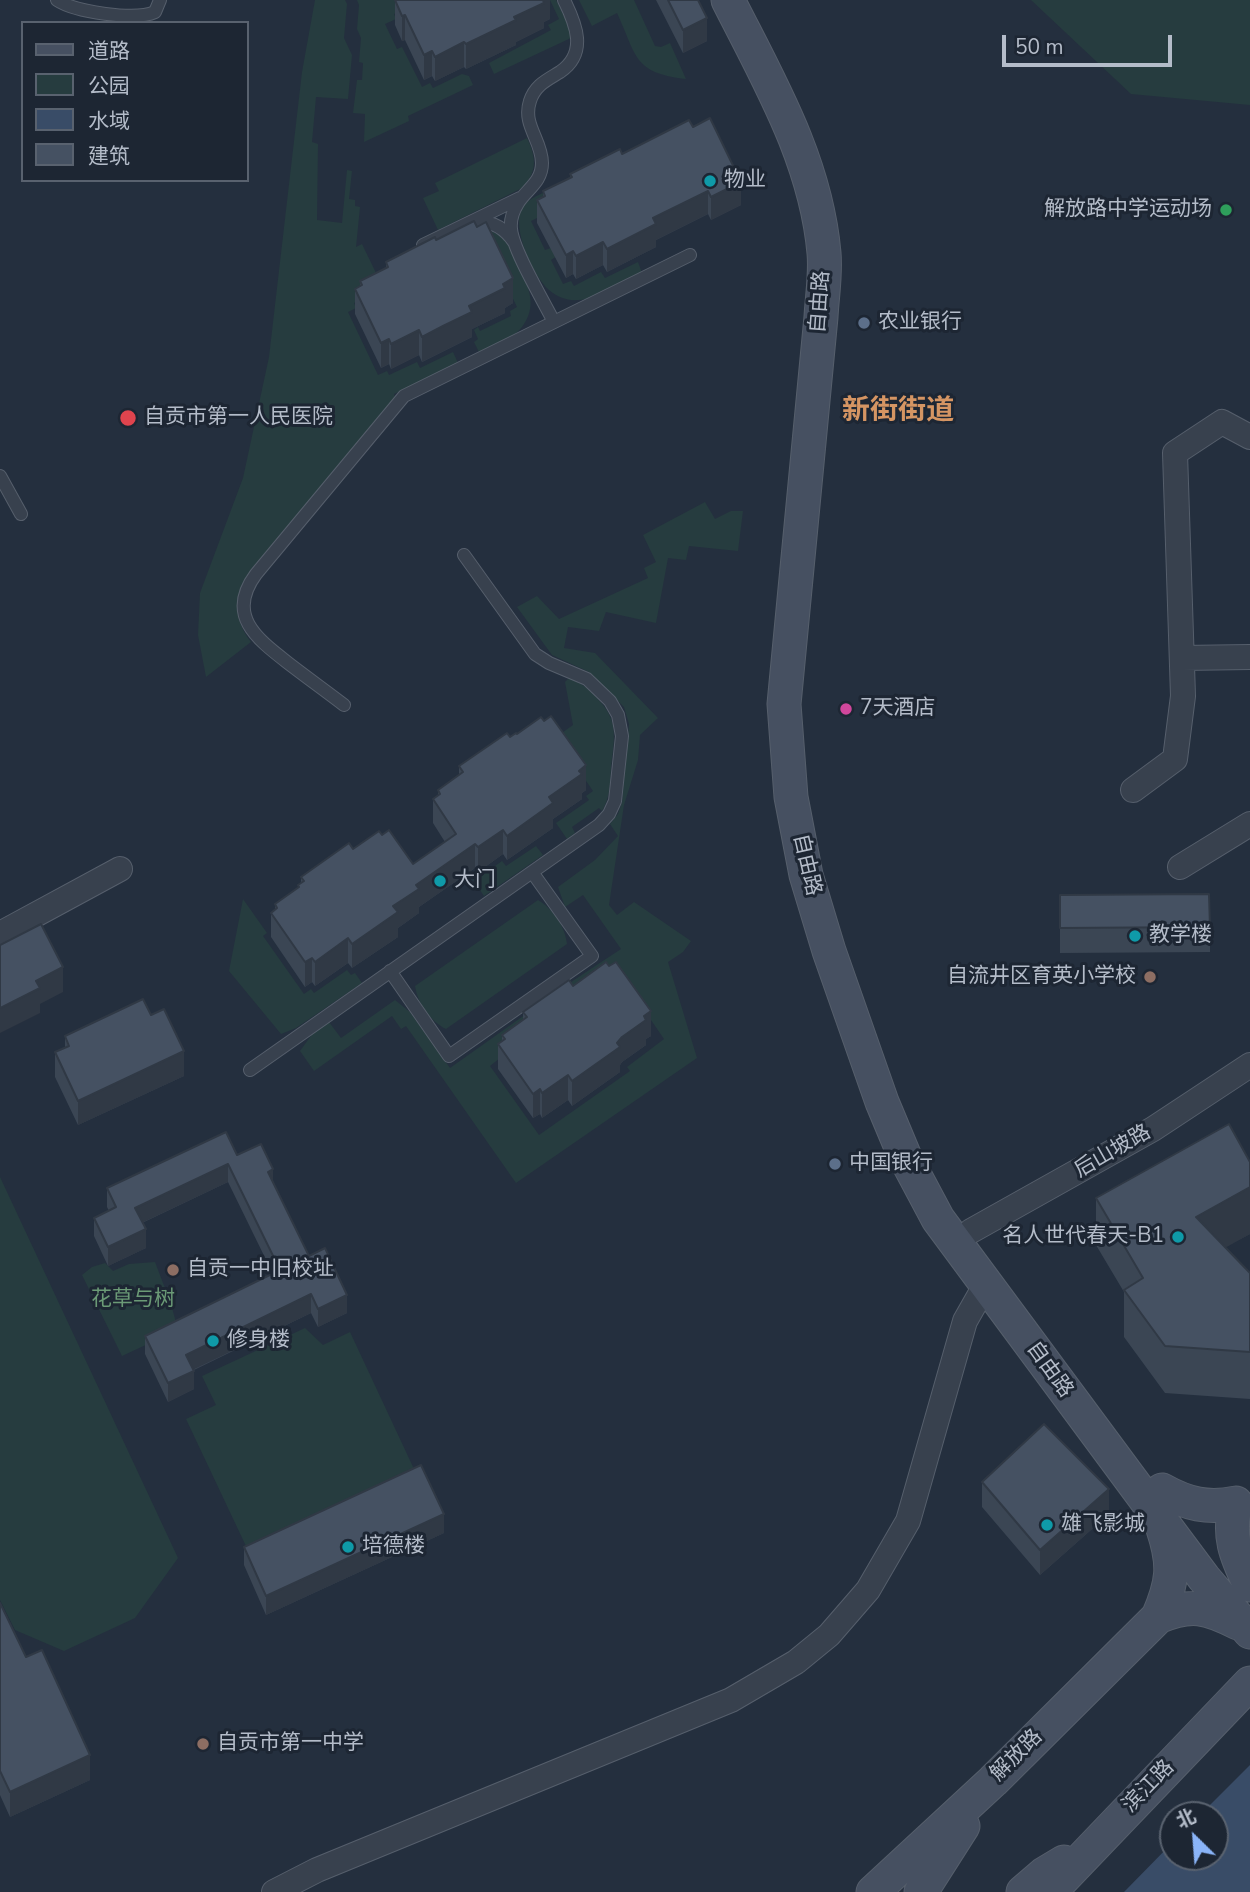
<!DOCTYPE html>
<meta charset="utf-8">
<style>
body{margin:0}
#map{position:relative;width:1250px;height:1892px;overflow:hidden;background:#242f3e;font-family:"Nunito Sans","Noto Sans SC",sans-serif}
canvas{display:block}
.legend{position:absolute;left:21px;top:21px;width:228px;height:161px;box-sizing:border-box;background:#1d2633;border:2px solid #59626f;margin:0;padding:9px 12px;list-style:none;font-size:21px;color:#b4bcc9}
.legend li{display:flex;align-items:center;gap:14px;height:35px}
.legend b{width:35px;border:2px solid #59626f}
.north{position:absolute;left:1159px;top:1801px;width:70px;height:70px;box-sizing:border-box;background:#1d2633;border:2px solid #59626f;border-radius:50%;rotate:335deg;font-size:19px;font-weight:700;line-height:28px;text-align:center;color:#b4bcc9}
.north::after{content:'';display:block;margin:auto;width:24px;height:32px;background:#8ab4f8;clip-path:polygon(50% 0,100% 100%,50% 72%,0 100%)}
.scale{position:absolute;left:1002px;top:35px;width:170px;height:32px;box-sizing:border-box;border:4px solid #b4bcc9;border-top:0;padding-left:9px;font-size:21px;line-height:24px;white-space:nowrap;color:#b4bcc9;-webkit-text-stroke:5px #1d2633;paint-order:stroke}
</style>
<div id="map">
<canvas width="1250" height="1892"></canvas>
<ul class="legend">
<li><b style="height:9px;background:#465061"></b>道路</li>
<li><b style="height:19px;background:#263c3f"></b>公园</li>
<li><b style="height:19px;background:#394c67"></b>水域</li>
<li><b style="height:19px;background:#455162"></b>建筑</li>
</ul>
<div class="north">北</div>
<div class="scale">50 m</div>
</div>
<script>
const ctx = document.querySelector('canvas').getContext('2d');
ctx.lineJoin = 'round';
function fill(path, color) { ctx.fillStyle = color; ctx.fill(path, 'evenodd'); }
function stroke(path, color, width, dash) { ctx.strokeStyle = color; ctx.lineWidth = width; ctx.lineCap = dash ? 'butt' : 'round'; ctx.setLineDash(dash || []); ctx.stroke(path); }
function write(font, color, halo, rows, align = 'center') {
  ctx.font = font + ' "Nunito Sans","Noto Sans SC",sans-serif'; ctx.lineWidth = 6; ctx.setLineDash([]); ctx.textBaseline = 'middle'; ctx.strokeStyle = halo; ctx.fillStyle = color; for (const [text, x, y, turn = 0] of rows) {
    ctx.save(); ctx.translate(x, y); ctx.rotate((+turn || 0) * Math.PI / 180); ctx.textAlign = isNaN(turn) ? turn : align; if (halo) ctx.strokeText(text, 0, 0); ctx.fillText(text, 0, 0); ctx.restore();
  }
}
fill(new Path2D(`
 M315,0H345L347,4L344,38L352,55L348,99L316,97L312,142L318,144L317,220L342,223L347,170L352,171L349,199L355,200V206L360,207L356,247L362,244L377,275L381,290L354,303L356,308L348,312L378,375L387,371L389,375L417,362L420,368L453,352L458,363L394,394L395,397L250,571C234,594 233,619 251,642L206,677L198,635L200,593L243,478L269,357L302,72Z
 M357,0H421L394,14L396,19L385,24L397,49L402,47L422,87L430,83L433,88L462,74L469,76L473,85L408,116L409,121L364,142L365,114L353,113L357,80H362L363,63L359,62L361,38L357,29L359,5Z
 M550,0H556L568,24L571,38L494,74L489,63L551,30L548,25L559,19Z
 M579,0H634L655,46L661,47L670,43L686,79C633,73 637,56 617,13L592,26Z
 M1031,0H1250V105L1131,94Z
 M527,138C537,159 537,172 522,188L438,230L423,198L439,191L435,183Z
 M564,184L565,198L537,212L539,217L531,221L545,250L551,248L557,256L551,260L563,284L571,281L574,286L601,272L605,278L638,262L642,273C623,282 600,299 578,300C568,301 557,297 549,290C533,276 511,228 522,208C529,196 552,190 564,184Z
 M486,229C493,232 499,234 504,240C510,246 514,256 517,263C527,284 538,303 524,324C515,339 494,345 479,352L474,342L478,339L474,330L478,327L480,331L511,316L510,311L517,307L505,282Z
 M705,502L715,519L731,511H743L738,551L689,546L686,560L668,558L656,623L606,612L599,631L568,627L564,648L595,653L658,718L640,735L638,760L624,805L609,905L617,915L634,902L691,941L683,952L668,962L697,1058L516,1183L406,1026L401,1029L392,1016L314,1071L300,1051L313,1033L329,1022L341,1038L395,1000L410,1012L450,1068L543,1002L500,1058L490,1066L539,1135L630,1071L627,1067L664,1039L638,1001L562,988L621,949L583,895L565,907L558,887L595,860L618,836L610,824L618,814L622,802L629,724L624,707L589,672L552,655L517,607L537,596L559,619L648,578L644,568L656,562L643,535Z
 M569,678C581,682 587,688 596,697C620,721 614,738 611,768C610,784 610,798 602,811L599,808L572,827L575,833L567,839L556,823L589,800L586,796L593,791L556,737L573,725L565,682Z
 M536,846L543,855L484,896L471,877L474,875L477,879L502,861L506,866Z
 M243,899L267,933L263,936L304,994L311,989L314,993L347,970L351,975L355,973L362,983L296,1028L281,1034L229,971Z
 M538,900C553,909 565,926 567,944L446,1029C430,1021 418,1004 415,986Z
 M0,1177L178,1558L135,1618L64,1651L15,1630L0,1600Z
 M155,1262L171,1304L178,1330L122,1356L82,1275L92,1267L105,1263L113,1271L129,1264Z
 M305,1328L323,1345L350,1332L421,1484L253,1561L186,1419L216,1405L202,1376Z`), '#263c3f');
fill(new Path2D(`
 M1250,1765V1892H1124L1173,1842V1857H1215V1815H1200Z`), '#394c67');
const lane = new Path2D(`
 M57,0C75,12 135,21 155,12L160,0
 M473,222C490,220 504,227 514,242
 M423,245L520,198
 M554,322C543,300 513,250 511,229C510,220 513,211 518,203C527,189 542,182 542,163C542,140 522,125 530,101C535,85 547,80 560,72C588,53 576,24 564,0
 M0,476L21,514
 M344,705C327,692 309,679 292,666C260,641 224,617 256,574L404,396L690,255
 M390,971L449,1056L592,956L532,872
 M250,1070L599,825L609,814L615,801L622,736L618,715L610,701L587,679L549,663L535,654L464,555`);
const street = new Path2D(`
 M1182,658L1250,657
 M1133,790L1175,759L1183,696L1175,453L1222,422L1250,437
 M1180,867L1250,824
 M0,934L120,869
 M971,1231L1153,1129L1250,1065
 M274,1892L317,1870L731,1700L796,1662L829,1635L868,1590L908,1521L965,1321L986,1284`);
const secondary = new Path2D(`
 M728,0C769,81 816,161 824,253C826,274 822,297 821,317L784,704L791,797L806,875L829,951L882,1102L905,1157L938,1219L1160,1519L1204,1578L1250,1632
 M1162,1490C1187,1504 1208,1509 1236,1503C1227,1535 1236,1556 1250,1585
 M1163,1529C1175,1565 1173,1582 1158,1617C1191,1603 1207,1607 1238,1623
 M873,1892L993,1781L1158,1617
 M921,1892L963,1826
 M1023,1892L1044,1874L1064,1862
 M1050,1892L1250,1683`);
stroke(lane, '#565f6c', 14);
stroke(street, '#565f6c', 26);
stroke(secondary, '#565f6c', 35);
stroke(lane, '#38414e', 12);
stroke(street, '#38414e', 24);
stroke(secondary, '#465061', 33);
fill(new Path2D(`
 M395,0H550V19L544,22V28L516,42V45L466,69L464,67L435,81L432,76L424,80L405,40L402,41L395,25Z
 M656,0H698L707,41L683,53Z
 M693,127L741,205L711,220L708,214L656,240V247L607,272L603,265L576,279L573,274L566,278L537,223V200L543,197V191L570,178V174Z
 M436,240L513,303L505,308V313L472,329V337L422,362L419,355L391,369L389,364L381,368L355,314V289L360,287V281L386,268V262Z
 M510,737L586,790L582,793V799L553,819V828L507,860L503,854L478,872L475,868L419,907V913L398,928V937L352,968L348,963L315,986L312,982L305,987L271,937V913L275,910V904L298,888V885L301,883V877L353,849L382,835L413,864L445,842L433,823V799L438,796V790L459,775V766Z
 M1060,895L1210,927V952L1060,953Z
 M573,986L651,1036L646,1039V1045L622,1062L620,1065V1072L572,1106L568,1100L542,1118L540,1114L533,1118L498,1069V1044L502,1041V1035L523,1020V1012Z
 M151,1015L184,1076L78,1125L55,1077V1052L65,1048V1036Z
 M237,1155L273,1183L309,1256L347,1313L318,1327L311,1313L194,1370V1389L168,1402L145,1354V1336L273,1274L228,1182L142,1223L146,1248L108,1266L94,1236V1218L109,1211L107,1207V1188Z
 M1250,1162V1234L1225,1247L1250,1273V1399L1165,1393L1124,1337V1292L1096,1245V1198Z
 M982,1482L1109,1514L1040,1575L982,1507Z
 M444,1533L266,1615L244,1565V1547Z
 M0,1603L26,1657L90,1780L10,1817L0,1795Z`), '#3b4654');
fill(new Path2D(`
 M542,0H550V19L544,22V28L516,42V45L466,69V44L514,17Z
 M405,15V40L402,41V16Z
 M707,18V41L683,53V30Z
 M464,42V67L435,81V57Z
 M432,51V76L424,80V55Z
 M741,182V205L711,220V197Z
 M708,191V214L656,240V247L607,272V249L653,218Z
 M603,242V265L576,279V256Z
 M573,251V274L566,278V255Z
 M513,278V303L505,308V313L472,329V337L422,362V337L503,284Z
 M419,330V355L391,369V344Z
 M389,339V364L381,368V343Z
 M586,765V790L582,793V799L553,819V828L507,860V836Z
 M503,830V854L478,872V847Z
 M475,844V868L419,907V913L398,928V937L352,968V944L416,885Z
 M348,938V963L315,986V962Z
 M312,958V982L305,987V962Z
 M63,967V992L40,1004V1013L0,1033V1008L36,981Z
 M651,1011V1036L646,1039V1045L622,1062L620,1065V1072L572,1106V1081L617,1043L644,1016Z
 M184,1051V1076L78,1125V1101Z
 M568,1075V1100L542,1118V1093Z
 M540,1089V1114L533,1118V1094Z
 M228,1164V1182L135,1226V1208Z
 M273,1169V1188L268,1172Z
 M1250,1187V1234L1196,1264V1217Z
 M146,1229V1248L108,1266V1247Z
 M311,1294V1313L186,1373V1355Z
 M347,1295V1313L318,1327V1309Z
 M194,1371V1389L168,1402V1383Z
 M1109,1489V1514L1040,1575V1550Z
 M444,1514V1533L266,1615V1596Z
 M90,1755V1780L10,1817V1792Z`), '#303945');
const building = new Path2D(`
 M395,0H543L544,3L514,17L516,20L466,44L464,42L435,57L432,51L424,55L405,15L402,16Z
 M668,0H698L707,18L683,30Z
 M710,118L741,182L711,197L708,191L653,218L656,224L607,249L603,242L576,256L573,251L566,255L537,200L545,196L543,191L572,177L570,174L620,149L622,154L689,120L693,127Z
 M474,221L477,227L486,222L513,278L503,284L505,288L469,306L472,312L443,326L422,337L419,330L391,344L389,339L381,343L355,289L362,285L360,281L388,267L386,262L435,237L436,240Z
 M551,716L586,765L579,771L582,774L549,797L553,803L507,836L503,830L478,847L475,844L416,885L419,889L393,906L398,912L352,944L348,938L315,962L312,958L305,962L271,913L277,908L275,904L299,887L298,885L304,881L301,877L349,843L353,849L379,831L382,835L389,830L413,864L456,834L433,799L440,794L438,790L463,772L459,766L507,733L510,737L516,733L517,734L541,717L544,721Z
 M1209,894L1210,927L1060,928V895Z
 M41,924L63,967L36,981L40,988L0,1008V945Z
 M606,962L609,966L616,962L651,1011L644,1016L646,1020L622,1037L617,1043L620,1047L572,1081L568,1075L542,1093L540,1089L533,1094L498,1044L505,1039L502,1035L527,1017L523,1012L569,980L573,986Z
 M143,999L151,1015L164,1009L184,1051L78,1101L55,1052L69,1046L65,1036Z
 M1229,1124L1250,1162V1187L1196,1217L1250,1273V1352L1165,1346L1124,1290L1143,1278L1096,1198Z
 M226,1132L237,1155L261,1144L273,1169L268,1172L309,1256L325,1248L347,1295L318,1309L311,1294L186,1355L194,1371L168,1383L145,1336L280,1270L228,1164L135,1208L146,1229L108,1247L94,1218L116,1207L107,1188Z
 M1044,1424L1109,1489L1040,1550L982,1482Z
 M421,1465L444,1514L266,1596L244,1547Z
 M0,1603L26,1657L42,1650L90,1755L10,1792L0,1771Z`);
fill(building, '#455162');
stroke(building, '#303945', 2);
for (const [x, y, r, color] of [
 [710,181,7,"#0f9aa8"],
 [1226,210,7,"#2e9e5b"],
 [864,323,7,"#5c6f8a"],
 [128,418,9,"#e0444e"],
 [846,709,7,"#d1479c"],
 [440,881,7,"#0f9aa8"],
 [1135,936,7,"#0f9aa8"],
 [1150,977,7,"#8d6e63"],
 [835,1164,7,"#5c6f8a"],
 [1178,1237,7,"#0f9aa8"],
 [173,1270,7,"#8d6e63"],
 [213,1341,7,"#0f9aa8"],
 [1047,1525,7,"#0f9aa8"],
 [348,1547,7,"#0f9aa8"],
 [203,1744,7,"#8d6e63"]
]) { const dot = new Path2D(); dot.arc(x, y, r, 0, 2 * Math.PI); ctx.fillStyle = color; ctx.fill(dot); stroke(dot, '#1d2633', 2.5); }
write('21px', '#b4bcc9', '#1d2633', [
 ["物业",724,181],
 ["解放路中学运动场",1212,210,"right"],
 ["农业银行",878,323],
 ["自贡市第一人民医院",144,418],
 ["7天酒店",860,709],
 ["大门",454,881],
 ["教学楼",1149,936],
 ["自流井区育英小学校",1136,977,"right"],
 ["中国银行",849,1164],
 ["名人世代春天-B1",1164,1237,"right"],
 ["自贡一中旧校址",187,1270],
 ["修身楼",227,1341],
 ["雄飞影城",1061,1525],
 ["培德楼",362,1547],
 ["自贡市第一中学",217,1744]
], 'left');
write('21px', '#b4bcc9', '#1d2633', [
 ["自由路",821,302,-86],
 ["自由路",806,865,77],
 ["后山坡路",1113,1152,-30],
 ["自由路",1049,1370,54],
 ["解放路",1017,1756,-45],
 ["滨江路",1149,1787,-46]
]);
write('21px', '#6b9a76', '#1d2633', [
 ["花草与树",133,1300]
]);
write('bold 28px', '#d59563', '#1d2633', [
 ["新街街道",898,412]
]);
</script>
